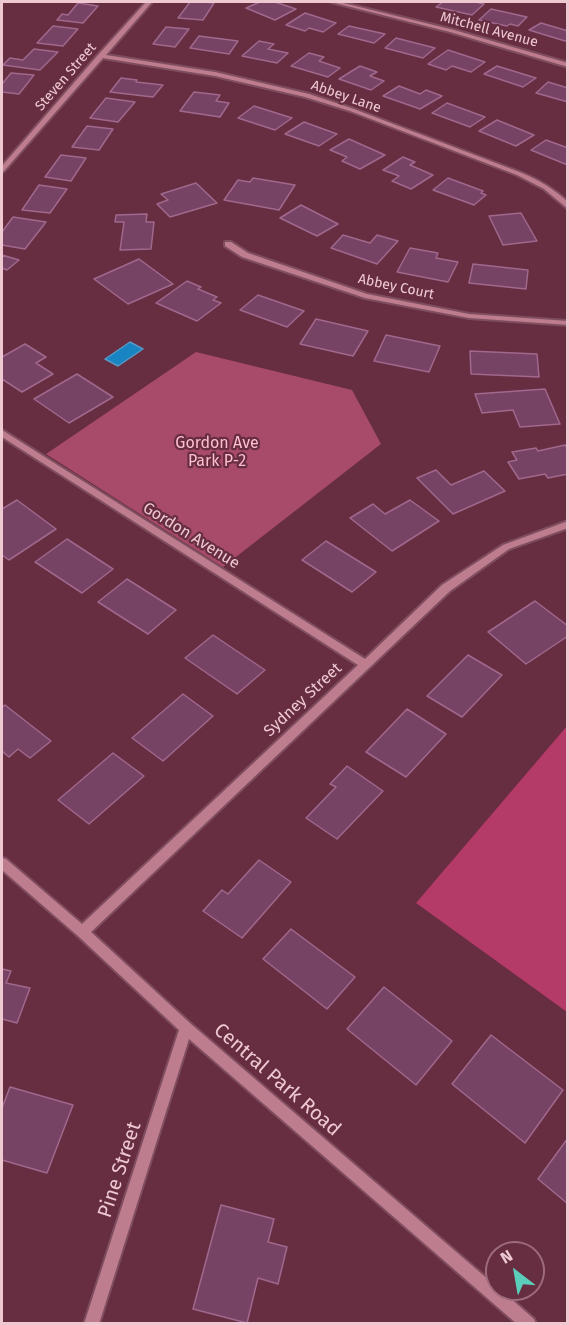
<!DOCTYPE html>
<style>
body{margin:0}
#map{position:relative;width:569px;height:1325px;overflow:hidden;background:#672d41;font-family:"Fira Sans",sans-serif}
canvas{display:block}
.frame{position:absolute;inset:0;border:3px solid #eec9d2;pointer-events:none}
.north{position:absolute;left:485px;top:1241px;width:60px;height:60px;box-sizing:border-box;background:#672d41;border:2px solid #9d6b7b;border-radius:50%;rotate:329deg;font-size:16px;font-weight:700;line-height:24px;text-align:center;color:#eec9d2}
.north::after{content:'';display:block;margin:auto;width:21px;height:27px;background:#5bcebb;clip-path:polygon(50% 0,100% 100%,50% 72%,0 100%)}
</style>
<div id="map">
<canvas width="569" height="1325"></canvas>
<div class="frame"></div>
<div class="north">N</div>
</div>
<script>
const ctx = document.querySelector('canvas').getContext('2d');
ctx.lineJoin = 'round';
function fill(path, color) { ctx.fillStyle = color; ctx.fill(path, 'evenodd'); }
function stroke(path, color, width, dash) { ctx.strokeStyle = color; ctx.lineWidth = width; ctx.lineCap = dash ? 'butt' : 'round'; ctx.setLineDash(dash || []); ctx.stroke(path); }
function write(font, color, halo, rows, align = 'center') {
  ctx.font = font + ' "Fira Sans",sans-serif'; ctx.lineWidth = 4.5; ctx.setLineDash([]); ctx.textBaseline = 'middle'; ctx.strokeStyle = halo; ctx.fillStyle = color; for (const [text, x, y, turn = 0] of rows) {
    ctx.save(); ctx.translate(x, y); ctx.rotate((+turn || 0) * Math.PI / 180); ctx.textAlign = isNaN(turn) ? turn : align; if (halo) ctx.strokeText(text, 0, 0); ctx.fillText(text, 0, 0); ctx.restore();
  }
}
fill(new Path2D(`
 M196,352L352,390L381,444L223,567L46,454Z`), '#a84b6a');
fill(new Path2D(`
 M567,726V1012L416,903Z`), '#b43a68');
const water = new Path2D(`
 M130,342L143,349L118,366L105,359Z`);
fill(water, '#1884c1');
stroke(water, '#5899c6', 1.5);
const building = new Path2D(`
 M190,2H203L214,3L203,20L178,18Z
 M260,2H275L296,9L275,20L246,8Z
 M443,2H475L484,4L472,15L436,7Z
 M78,3L98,6L83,23L57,20L62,14L68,15Z
 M491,9L527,17L518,26L510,24L507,26L479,20Z
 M305,13L336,23L323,32L309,28L305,31L286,25Z
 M541,23L568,31V40L565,41L529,30Z
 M53,26L78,29L63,46L37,43Z
 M349,26L385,34L374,43L338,34Z
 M166,27L189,29L175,47L153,44Z
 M199,36L238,41L229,54L190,48Z
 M396,38L435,48L423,58L385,48Z
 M259,41L274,44L268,49L288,53L277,63L242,56Z
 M34,49L58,52L40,70L3,65L10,58L23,60Z
 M448,50L485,62L471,72L452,66L446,70L428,64Z
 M309,53L324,57L319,61L340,68L328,77L291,66Z
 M360,66L377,72L370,76L384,81L371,90L339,79Z
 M497,66L536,78L523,87L484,74Z
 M11,73L34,75L19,94L2,92V84Z
 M121,78L137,80L136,82L163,85L153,97L110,92Z
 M548,82L568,88V102L536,93Z
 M399,86L420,94L426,90L442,96L420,109L383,96Z
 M194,92L220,95L216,101L229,103L220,117L180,111Z
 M106,98L135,102L118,122L90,118Z
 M447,103L485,117L470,127L432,113Z
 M254,106L292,118L275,130L238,118Z
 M497,120L534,135L516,146L479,131Z
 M304,122L337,134L319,146L285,134Z
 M87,126L113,129L99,150L72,147Z
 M349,139L385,155L360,169L342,161L347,157L330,150Z
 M546,140L568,148V163L565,164L531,150Z
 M61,155L86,158L71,181L45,177Z
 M403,157L415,162L410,165L433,175L411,189L392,181L399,176L383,170Z
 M253,178L295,185L279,210L224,200L238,180L250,182Z
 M448,178L483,191L481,193L486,195L474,205L433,190Z
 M196,183L217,203L170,217L157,204L168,200L161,194Z
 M39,185L67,189L50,213L22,210Z
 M301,205L338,224L317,236L280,218Z
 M521,213L537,241L503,245L489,216Z
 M147,214L146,222H154L151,249L120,250L124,222H115L116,215Z
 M13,217L46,222L25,249L2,245V232Z
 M343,235L370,243L377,235L398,241L377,264L331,248Z
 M410,248L438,253L436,258L458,262L448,282L397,272Z
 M2,255L19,260L7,270L2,268Z
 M139,259L173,284L128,304L94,279Z
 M473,264L528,270L526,289L469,283Z
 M187,281L201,287L198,289L217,297L213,300L221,303L197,321L156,303Z
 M258,295L304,311L287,327L240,310Z
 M316,319L368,331L353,356L300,344Z
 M386,335L440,346L429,372L374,361Z
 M25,344L46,357L36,363L53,374L22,392L2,379V357Z
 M470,351L537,354L539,377L471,374Z
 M77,374L113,397L69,423L34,399Z
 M545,389L560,424L520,427L513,410L482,413L475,394Z
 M565,445L568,449V474L548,478L545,474L519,479L508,462L517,460L512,452L536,448L538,451Z
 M436,470L451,485L484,471L505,491L453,514L417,478Z
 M17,500L56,529L9,560L2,555V509Z
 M410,500L439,521L392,551L350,518L373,504L385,514Z
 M67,539L113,569L82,593L35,562Z
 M326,541L376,572L352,592L302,560Z
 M127,579L176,610L148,634L98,602Z
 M535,601L568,626V636L526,664L488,632Z
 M213,635L265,670L237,694L185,658Z
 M468,655L502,675L462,717L427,696Z
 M183,694L213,716L163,761L132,738Z
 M5,705L51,741L30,758L18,749L9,757L2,751V707Z
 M407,709L446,734L406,777L366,752Z
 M113,753L144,776L89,824L58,800Z
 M347,766L383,791L337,839L306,818L336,787L330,784Z
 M259,860L291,882L242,938L203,911L222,890L228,894Z
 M291,929L355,977L327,1009L263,959Z
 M2,969L11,971L6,983L30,988L17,1023L2,1019Z
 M384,987L452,1041L416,1085L347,1029Z
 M491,1035L563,1090L525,1143L452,1084Z
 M10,1087L73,1105L47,1173L2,1160V1108Z
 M568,1138V1204L538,1179Z
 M221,1205L274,1219L268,1242L287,1247L278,1284L258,1278L247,1323L193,1309Z`);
fill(building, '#774365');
stroke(building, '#a0688c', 1.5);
const minor = new Path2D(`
 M146,2H152L106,55L215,72L309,94L354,109L522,173C539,180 554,189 568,202V209L544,189L517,175L350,111L305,97L215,76L103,58L4,171L2,172V166L98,55Z
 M331,2H339L454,30L568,63V67L450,32Z
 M225,242H231L248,253L367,294L469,314L568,321V325L469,318L365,298L242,257L225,246Z
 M2,430L365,659L442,585L503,545L568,521V528L509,549L450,591L91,932L191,1024L497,1287V1289H500L534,1319L536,1324H517L189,1039L99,1324H84L179,1030L78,936L2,870V858L6,859L82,924L358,665L2,437Z`);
stroke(minor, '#7e4d5e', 4);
fill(minor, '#be7c8f');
write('14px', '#eec9d2', '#672d41', [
 ["Mitchell Avenue",489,30,15],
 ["Steven Street",66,77,-49],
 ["Abbey Lane",346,97,19],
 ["Abbey Court",396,287,12]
]);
write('16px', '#ffbfd0', '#672d41', [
 ["Gordon Ave",217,444],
 ["Park P-2",217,462]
]);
write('16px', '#eec9d2', '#672d41', [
 ["Gordon Avenue",191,536,32],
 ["Sydney Street",303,700,-43]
]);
write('20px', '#eec9d2', '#672d41', [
 ["Central Park Road",277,1080,41],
 ["Pine Street",120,1170,-72]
]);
</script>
